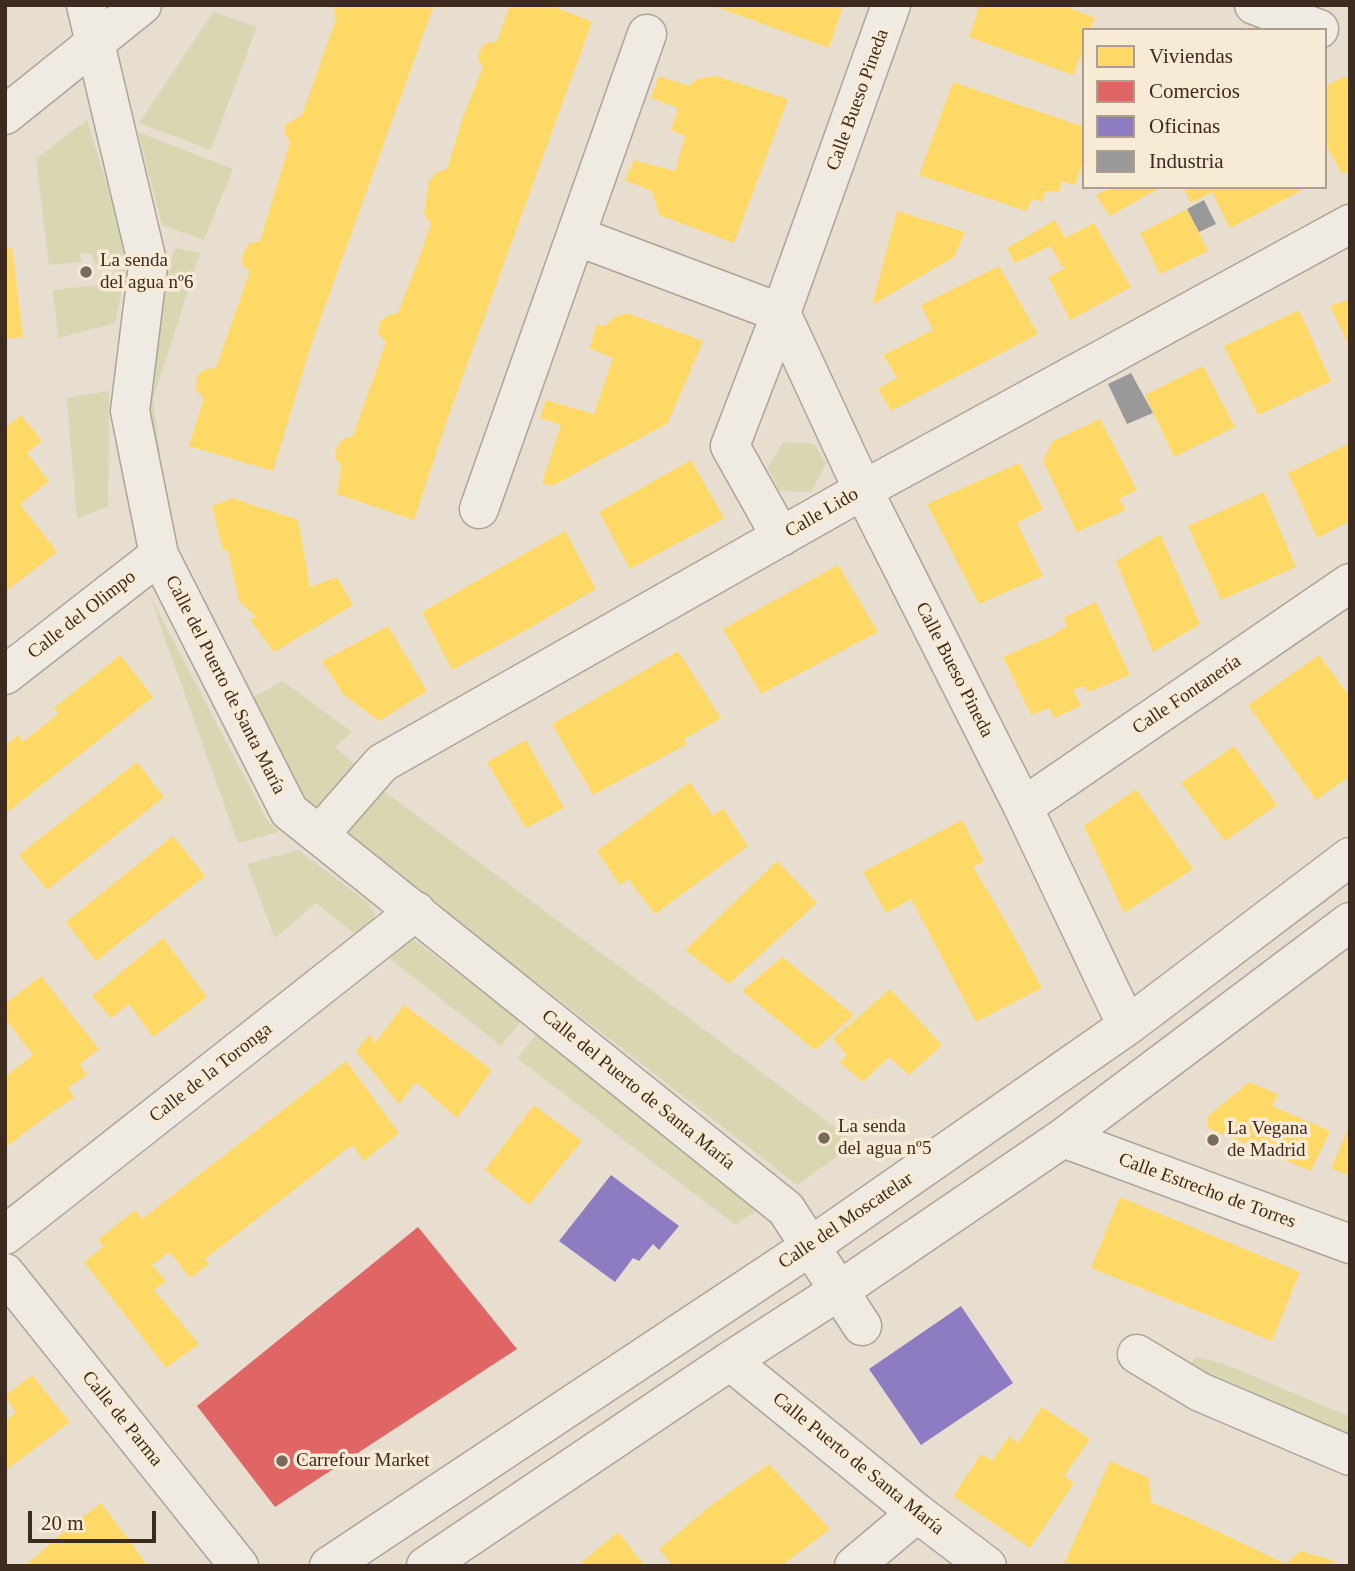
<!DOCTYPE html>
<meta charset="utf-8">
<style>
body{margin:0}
#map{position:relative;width:1355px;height:1571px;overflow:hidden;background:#e7ded0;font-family:Georgia,serif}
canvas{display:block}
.frame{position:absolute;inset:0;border:7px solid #3d2b1f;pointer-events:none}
.legend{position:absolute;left:1082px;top:28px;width:245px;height:161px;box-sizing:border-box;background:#f8ebd6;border:2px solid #ad9e8d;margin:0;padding:9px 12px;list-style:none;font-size:21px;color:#3d2b1f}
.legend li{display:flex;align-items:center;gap:14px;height:35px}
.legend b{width:35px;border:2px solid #ad9e8d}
.scale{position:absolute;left:28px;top:1511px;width:128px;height:32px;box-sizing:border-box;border:4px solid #3d2b1f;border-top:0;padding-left:9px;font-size:21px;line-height:24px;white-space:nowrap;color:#3d2b1f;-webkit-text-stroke:5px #f8ebd6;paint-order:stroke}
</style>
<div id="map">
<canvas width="1355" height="1571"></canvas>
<div class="frame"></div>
<ul class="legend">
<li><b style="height:19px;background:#ffd966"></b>Viviendas</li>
<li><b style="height:19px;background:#e06666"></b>Comercios</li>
<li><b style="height:19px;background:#8e7cc3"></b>Oficinas</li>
<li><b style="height:19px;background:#999"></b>Industria</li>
</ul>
<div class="scale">20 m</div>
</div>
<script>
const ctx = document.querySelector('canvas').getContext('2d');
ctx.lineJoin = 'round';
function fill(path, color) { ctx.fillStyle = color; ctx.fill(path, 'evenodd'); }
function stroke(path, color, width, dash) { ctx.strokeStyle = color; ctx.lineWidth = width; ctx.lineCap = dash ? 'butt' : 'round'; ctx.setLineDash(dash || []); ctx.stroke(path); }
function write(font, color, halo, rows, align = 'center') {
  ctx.font = font + ' Georgia,serif'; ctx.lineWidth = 7; ctx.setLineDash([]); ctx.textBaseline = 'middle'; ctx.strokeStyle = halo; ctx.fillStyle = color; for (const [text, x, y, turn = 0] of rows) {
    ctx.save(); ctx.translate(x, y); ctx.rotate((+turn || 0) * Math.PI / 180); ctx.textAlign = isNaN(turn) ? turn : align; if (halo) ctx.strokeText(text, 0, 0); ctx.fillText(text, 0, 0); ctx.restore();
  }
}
fill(new Path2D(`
 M213,12L257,27L211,150L139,123Z
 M87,120L129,258L115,323L58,338L53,290L117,283L115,266L95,265L92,254L79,253L82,262L49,265L36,159Z
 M138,132L233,169L204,240L162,225Z
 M175,248L200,253L153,399L161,462L149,470V343Z
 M109,391L108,506L77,519L67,398Z
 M783,442L814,444L826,463L811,492L779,491L768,467Z
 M149,594L267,820L279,832L238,843Z
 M283,681L352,732L335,747L364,772L322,825L306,811L244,702Z
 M368,779L856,1143L797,1185L552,994L325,826Z
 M298,850L369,903L375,915L360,938L316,903L275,938L247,864Z
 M409,936L521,1021L501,1046L384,954Z
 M536,1035L760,1208L735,1225L517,1058Z
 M1195,1357L1222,1363L1350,1417V1436L1244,1396L1190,1366Z`), '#d9d6b2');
fill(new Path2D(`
 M333,5H434L311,345L273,471L189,446L204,398L196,390L197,376L205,369L216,368L250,271L243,266L242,256L248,244L260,241L290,142L285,133V125L302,115L336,19Z
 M510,5H550L592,22L448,417L414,520L337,494L341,466L335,458L336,448L343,439L353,436L386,342L378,333L380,321L389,315L398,313L415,269L431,224L424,214L429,181L436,173L447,169L463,117L483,67L478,60L479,52L484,44L497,41Z
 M711,5H843L829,48Z
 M980,5H1073L1072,9L1095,18L1090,30H1084V47L1073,75L969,37Z
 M659,76L689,86L697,79L716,76L788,99L734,243L659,215L652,191L625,180L634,160L675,171L685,136L671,130L678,108L651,98Z
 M1345,76L1350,84V170L1342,174L1325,144V86Z
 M953,82L1084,127V158L1075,185L1062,181L1059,192L1045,191L1042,202L1032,199L1026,211L919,175Z
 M1111,187H1161L1110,216L1096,195Z
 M1183,187H1308L1230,228L1212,192L1191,203Z
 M1187,209L1208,251L1160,274L1140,233Z
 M897,211L965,232L954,257L872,305Z
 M1055,220L1065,238L1094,223L1131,287L1070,320L1048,277L1064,269L1050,246L1015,263L1007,248Z
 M5,248H12L23,337L5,339Z
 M999,266L1038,334L891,411L878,389L897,378L883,355L933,330L921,305Z
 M1350,299V348L1330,306Z
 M1299,310L1331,381L1258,415L1224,346Z
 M627,313L703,341L668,423L552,486L542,483L561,425L540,418L546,400L594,414L613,358L589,348L597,324L605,326L615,317Z
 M1203,366L1235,427L1174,457L1145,395Z
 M21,415L42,441L27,453L49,481L20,504L57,552L5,592V428Z
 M1100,419L1137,490L1119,499L1126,510L1077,532L1043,461L1053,441Z
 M1350,443V521L1317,538L1288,473Z
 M691,460L724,518L630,569L599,512Z
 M1019,463L1043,509L1017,523L1043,576L979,604L927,504Z
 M1264,492L1296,567L1221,600L1188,526Z
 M232,498L298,520L310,587L337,577L353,605L274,652L250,620L256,617L239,601L228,550L223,551L212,506Z
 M565,531L596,589L528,629L452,670L422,612Z
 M1160,534L1200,624L1153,652L1116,561Z
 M838,565L878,632L761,694L723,629Z
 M1096,602L1130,675L1088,692L1084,686L1073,690L1081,706L1054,718L1049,708L1031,715L1003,657L1049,637L1067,626L1064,617Z
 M388,626L427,691L379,721L343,694L322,661Z
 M678,651L721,718L684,739L687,744L593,795L552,724Z
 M120,655L153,697L5,814V746L18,735L23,742L58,714L54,708Z
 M1319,655L1350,697V776L1316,800L1248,705Z
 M526,740L564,808L526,828L487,762Z
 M1234,746L1277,805L1225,841L1181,783Z
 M137,762L164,797L47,890L19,855Z
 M690,782L713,816L723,808L748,846L655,914L628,879L620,885L597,851Z
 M1136,789L1193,869L1124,913L1084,826Z
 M962,820L984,861L973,867L1009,927L1042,988L976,1022L911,899L886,913L863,872Z
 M173,836L205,876L96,961L66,922Z
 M777,861L817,903L729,984L685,950Z
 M163,938L207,997L153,1037L129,1004L111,1018L92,996Z
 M782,957L854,1015L815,1050L742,991Z
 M41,976L99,1049L80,1064L87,1075L68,1088L74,1098L52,1112L5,1148V1077L33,1055L5,1018V1004Z
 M890,989L942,1045L909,1075L889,1057L863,1082L840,1063L847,1055L833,1039Z
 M404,1005L492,1070L457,1118L416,1082L399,1104L356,1051L370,1034L375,1043Z
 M346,1061L399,1133L364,1161L352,1145L205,1259L209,1264L190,1278L170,1252L152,1265L166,1281L154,1290L199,1344L166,1368L84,1262L104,1246L98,1240L135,1210L142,1219Z
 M1249,1082L1278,1094L1272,1106L1330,1131L1311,1171L1208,1128L1207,1117Z
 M534,1105L582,1141L529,1205L485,1170Z
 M1350,1125V1176L1331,1168Z
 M1120,1197L1300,1272L1272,1341L1091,1268Z
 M32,1375L70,1422L5,1471V1421L16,1412L5,1396Z
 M1042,1407L1090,1439L1064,1476L1074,1483L1030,1548L953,1496L981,1454L992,1461L1009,1436L1018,1443Z
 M1110,1461L1149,1478L1151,1502L1196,1521L1286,1564L1300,1551L1335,1561L1334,1566H1063Z
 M769,1464L830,1529L781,1566H673L659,1549L713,1504Z
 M101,1503L148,1566H25L61,1534Z
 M618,1532L645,1566H577Z`), '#ffd966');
fill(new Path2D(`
 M418,1227L517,1349L275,1507L197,1406Z`), '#e06666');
fill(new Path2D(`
 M611,1175L679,1226L659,1250L653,1244L639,1261L633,1258L615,1282L559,1241Z
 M961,1306L1013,1383L921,1445L869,1369Z`), '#8e7cc3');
fill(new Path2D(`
 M1204,200L1216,224L1199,232L1187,209Z
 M1131,373L1153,413L1127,424L1108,384Z`), '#999');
const minor = new Path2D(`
 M86,5L148,266L130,411L159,555L289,811L786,1209L862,1326
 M1254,5L1319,29
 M5,115L142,5
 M576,236L781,313L863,490L1023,807L1127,1026
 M479,509L647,34
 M781,537L730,446L781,313L891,5
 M5,675L159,555
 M1023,807L1350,583
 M319,835L382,763L863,490L1350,224
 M1063,1138L1350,1244
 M5,1235L416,911
 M5,1273L239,1566
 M1137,1354L1200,1392L1350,1456
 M730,1361L917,1513L987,1566
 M329,1566L811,1246L1127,1026L1350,857
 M426,1566L730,1361L840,1290L1063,1138L1350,922
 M854,1566L917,1513`);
stroke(minor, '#ada398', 41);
stroke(minor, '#efeae2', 38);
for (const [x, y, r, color] of [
 [86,272,7,"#786a5d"],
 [824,1138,7,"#786a5d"],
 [1213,1140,7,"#786a5d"],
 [282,1461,7,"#786a5d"]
]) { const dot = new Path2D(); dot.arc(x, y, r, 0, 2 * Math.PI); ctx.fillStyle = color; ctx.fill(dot); stroke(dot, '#f8ebd6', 2.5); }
write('19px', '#3d2b1f', '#f8ebd6', [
 ["Calle Bueso Pineda",858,100,-70],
 ["Calle Lido",822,513,-30],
 ["Calle del Olimpo",82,615,-38],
 ["Calle Bueso Pineda",954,670,63],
 ["Calle del Puerto de Santa María",225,685,63],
 ["Calle Fontanería",1187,695,-34],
 ["Calle de la Toronga",211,1073,-38],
 ["Calle del Puerto de Santa María",638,1090,39],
 ["Calle Estrecho de Torres",1207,1191,20],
 ["Calle del Moscatelar",846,1221,-34],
 ["Calle de Parma",122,1419,51],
 ["Calle Puerto de Santa María",858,1464,39]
]);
write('19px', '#3d2b1f', '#f8ebd6', [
 ["La senda",100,261],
 ["del agua nº6",100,283],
 ["La senda",838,1127],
 ["del agua nº5",838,1149],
 ["La Vegana",1227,1129],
 ["de Madrid",1227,1151],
 ["Carrefour Market",296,1461]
], 'left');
</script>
